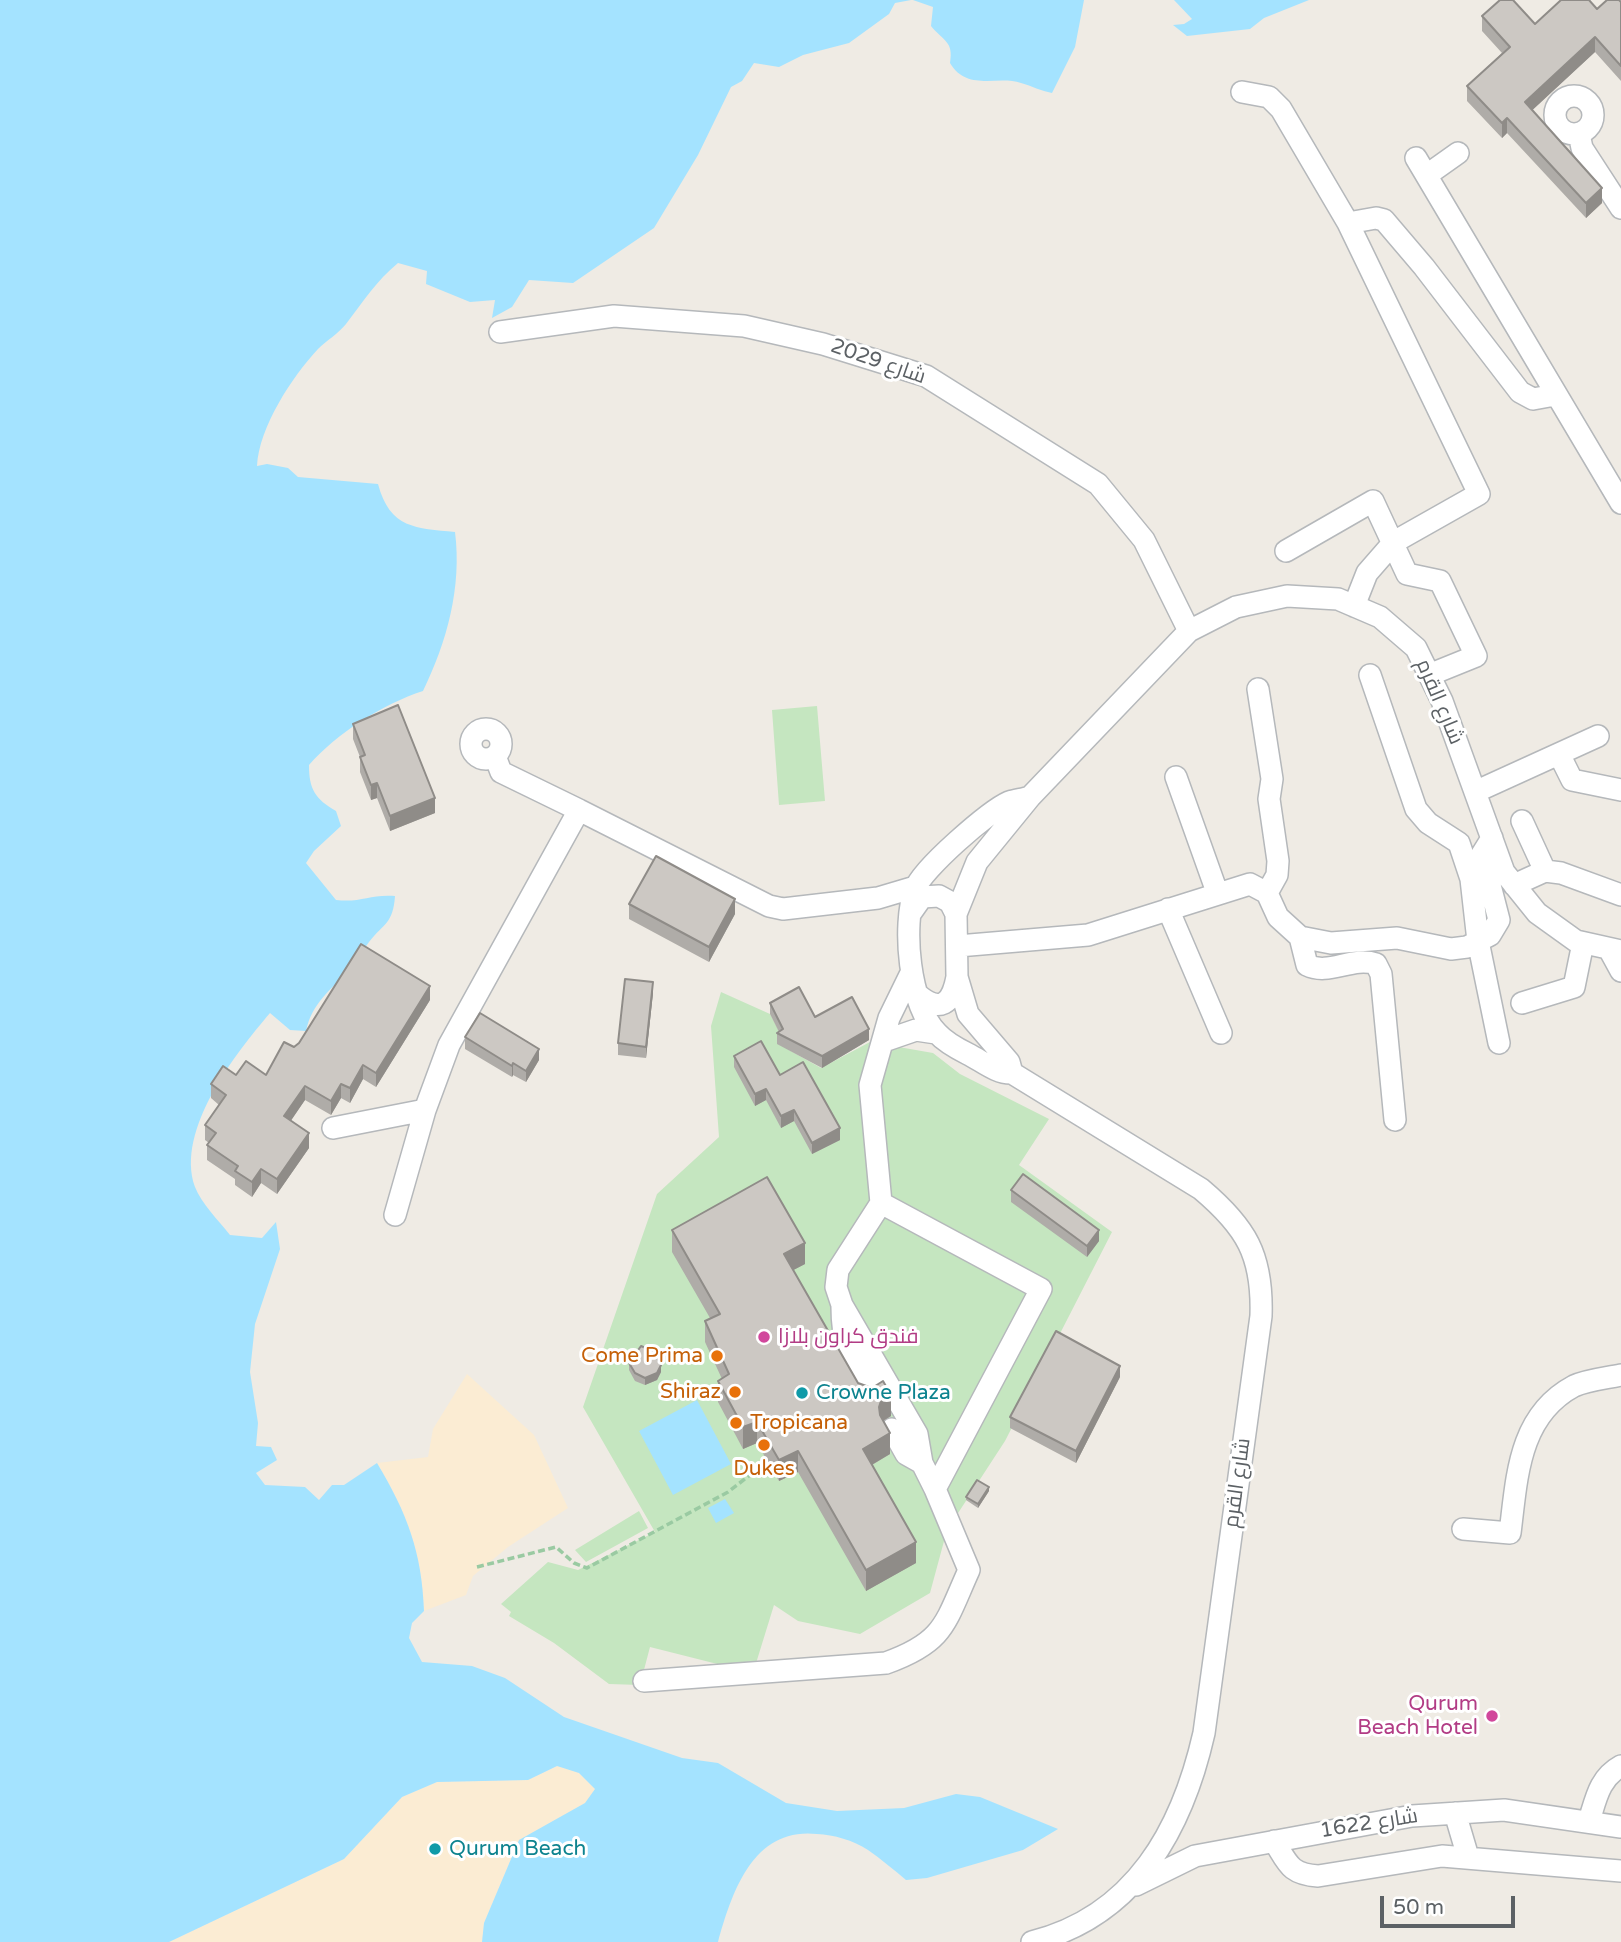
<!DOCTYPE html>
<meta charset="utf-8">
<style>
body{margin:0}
#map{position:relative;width:1621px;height:1942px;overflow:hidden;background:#efebe4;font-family:"Varela Round",sans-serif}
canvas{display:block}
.scale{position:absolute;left:1380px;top:1896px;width:135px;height:32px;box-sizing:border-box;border:4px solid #5c6165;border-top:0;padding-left:9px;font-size:21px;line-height:24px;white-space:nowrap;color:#5c6165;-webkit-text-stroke:5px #fff;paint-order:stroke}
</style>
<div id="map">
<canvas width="1621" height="1942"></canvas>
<div class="scale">50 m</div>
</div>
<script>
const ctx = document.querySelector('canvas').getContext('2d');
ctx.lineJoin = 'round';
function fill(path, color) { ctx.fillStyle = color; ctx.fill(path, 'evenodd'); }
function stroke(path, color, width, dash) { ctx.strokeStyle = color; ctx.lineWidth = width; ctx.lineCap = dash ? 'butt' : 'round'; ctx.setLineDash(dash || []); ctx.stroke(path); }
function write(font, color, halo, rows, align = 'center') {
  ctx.font = font + ' "Varela Round",Cairo,sans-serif'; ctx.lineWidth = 6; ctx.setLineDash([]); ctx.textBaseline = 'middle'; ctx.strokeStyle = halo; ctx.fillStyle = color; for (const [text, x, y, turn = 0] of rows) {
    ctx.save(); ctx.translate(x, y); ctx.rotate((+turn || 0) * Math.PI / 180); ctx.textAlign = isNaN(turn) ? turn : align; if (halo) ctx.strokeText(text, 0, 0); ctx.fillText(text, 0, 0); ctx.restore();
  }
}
fill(new Path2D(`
 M817,706L825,801L779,805L772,710Z
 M721,992L770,1014L789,1050L821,1068L870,1042L933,1053L960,1074L1049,1119L1019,1165L1112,1232L1005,1441L947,1530L930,1593L860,1634L798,1621L774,1605L753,1673L650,1647L640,1685L609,1684L554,1643L509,1616L511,1612L501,1604L548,1562L578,1570L655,1532L583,1407L657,1194L719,1137L711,1026Z
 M639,1511L648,1528L586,1562L575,1550Z`), '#c5e6c0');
fill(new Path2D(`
 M467,1374L534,1435L568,1508L508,1547L473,1576L466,1595L424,1611C422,1552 407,1513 377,1463L428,1457L433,1429Z
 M558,1766L579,1773L595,1789L586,1803L519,1840L484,1923L482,1942H169L344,1859L402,1797L437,1782L528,1780Z`), '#fbecd3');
fill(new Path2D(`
 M0,0H911L895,3L889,14L849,43L803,55L779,67L754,63L742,81L731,87L698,155L654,228L573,283L529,280L512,307L492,318L495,300L470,302L426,284L427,271L398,263C376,281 363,302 346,324C338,334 327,340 318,349C292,377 259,427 257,466L267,464L288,468L298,477L378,484C390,529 416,528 455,532C462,587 447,642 423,691C383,704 337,733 309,765C309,789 315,799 336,811L341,826L314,851L306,863L336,900C361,903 370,894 395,896C393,924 384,923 369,942C362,951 358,962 350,970C331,989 312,1003 306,1031L290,1030L270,1013C236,1053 175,1130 195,1187C201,1203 219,1221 230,1235L262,1238L276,1222L280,1249L255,1324L250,1372L258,1423L256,1446L271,1447L277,1460L256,1473L265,1485L305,1487L319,1500L332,1485H344L377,1463C407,1513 422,1552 424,1611L412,1623L409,1638L422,1662L472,1666L505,1678L564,1717L682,1758L718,1763L786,1803L837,1811L904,1808L956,1794L980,1797L1058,1829L1023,1850L927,1878L906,1880C894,1870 881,1859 868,1850C853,1840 834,1835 817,1834C753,1827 732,1892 718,1942H482L484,1923L519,1840L585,1803L595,1789L579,1773L557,1766L528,1780L437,1782L402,1797L344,1859L169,1942H0Z
 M913,0H1084L1075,47L1052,93C1041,91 1032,86 1021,83C998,75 967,92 950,63C954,41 943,41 931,26L933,7Z
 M1174,0H1309L1264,18L1250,29L1187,36L1173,25L1184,24L1192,19Z
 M697,1400L731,1464L673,1495L639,1431Z
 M725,1499L734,1513L716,1523L708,1508Z`), '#a4e3ff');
const minor = new Path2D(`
 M1242,92L1269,97L1281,109L1348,223L1479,494L1394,542L1367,573L1354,606
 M1555 115a19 19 0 1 1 38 0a19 19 0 1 1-38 0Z
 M1579,134L1582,148L1621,208
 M1416,158L1621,503
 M1427,175L1458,153
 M1348,223L1376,218L1384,220L1424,267L1520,392L1533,399L1555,395
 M500,332L614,316L744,326L823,344L926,376L1098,484L1144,540L1189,631
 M1286,551L1373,501L1407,574L1440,581L1476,656L1429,675
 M1370,675L1416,809L1428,823L1459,843L1471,879L1478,941L1499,1043
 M1258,689L1272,779L1269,799L1278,861L1277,875L1267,893
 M471 744a15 15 0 1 1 30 0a15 15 0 1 1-30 0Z
 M1559,754L1572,780L1621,790
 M495,756L501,772L579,810
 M1176,777L1217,892
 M1475,792L1598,736
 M1030,797C1023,799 1016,800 1009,802C989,811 922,869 915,889C902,926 909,1005 937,1033C945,1042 958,1049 968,1054C982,1061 997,1074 1012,1073L1201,1189C1246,1227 1263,1255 1261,1316L1204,1733C1182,1830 1135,1916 1032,1942
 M1522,821L1545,871
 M1514,885L1545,871L1561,873L1621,895
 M1168,909L1221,1033
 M910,914L922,897L939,896L950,902L956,914
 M1300,937L1307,965C1329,976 1352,956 1376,964L1381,974L1395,1120
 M958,946L1088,935L1250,884L1267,893L1278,917L1300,937L1331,943L1397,938L1451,949L1467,947L1490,935L1499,920L1482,854L1492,838
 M1609,949L1621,971
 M917,994C940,1014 952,1004 957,977
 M1522,1003L1574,987L1583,943
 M884,1041L916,1030L936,1033
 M1012,1073L1009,1062L968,1014L957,977L956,914L977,862L1030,797L1189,631L1236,607L1287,596L1338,599L1380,617L1416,648L1442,701L1504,872L1537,913L1576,941L1621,951
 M333,1128L425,1110L449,1045L579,810L769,906L783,909L878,898L915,887
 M881,1203L1041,1289L935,1489L922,1463L917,1434L842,1305L836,1287L838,1270L881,1203L870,1085L889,1018L910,975
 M395,1215L425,1110
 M842,1307C842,1348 853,1361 872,1396
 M892,1429L906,1454L922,1463
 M1463,1529L1510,1533C1517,1478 1518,1416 1574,1386C1587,1380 1607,1378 1621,1375
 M644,1681L886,1663C945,1642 945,1623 969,1570L935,1489
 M1455,1813L1468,1857
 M1589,1821C1596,1799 1599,1778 1621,1766
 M1274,1841C1288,1863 1289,1874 1318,1876L1442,1856L1621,1871
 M1136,1885L1195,1856L1412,1816L1504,1810L1621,1827`);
stroke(minor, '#b5b8bb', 24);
stroke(new Path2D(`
 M477,1567L556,1547L574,1563L587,1568L728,1492L763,1465`), '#9acaa2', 3.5, [7, 3.5]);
stroke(minor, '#fff', 21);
fill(new Path2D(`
 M1621,2V81L1595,52L1532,110L1602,203L1586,218L1507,133L1502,138L1467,101V86L1502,53L1482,31V16L1535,24Z
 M353,724L435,813L390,831L377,798L371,800L360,772V757L353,739Z
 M629,904L735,914L709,962L629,919Z
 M653,993L646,1058L618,1055V1043Z
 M430,1000L376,1087L363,1079L350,1103L341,1098L331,1115L305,1100L290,1121L309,1148L277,1194L261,1183L252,1197L235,1185V1179L207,1160V1145L209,1143L205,1140V1125L219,1105L211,1098V1084L236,1075H266Z
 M770,1003L815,1017L869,1040L822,1068L777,1044V1033L779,1032L770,1014Z
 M465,1037L539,1060L526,1082L513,1075L512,1077L465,1049Z
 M734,1056L780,1075L840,1140L812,1154L794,1121L781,1128L766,1100L755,1106L734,1067Z
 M1011,1190L1099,1241L1087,1257L1011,1202Z
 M672,1230L805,1264L793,1270L858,1383L891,1416L883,1421L890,1454L872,1465L916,1563L866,1591L798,1472L779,1481L757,1443L743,1449L718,1402V1381L722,1379L705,1342V1321L710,1318L672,1252Z
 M629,1363L661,1372L657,1380L645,1385L635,1381L629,1370Z
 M1120,1377L1076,1463L1010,1428V1417Z
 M989,1491L978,1508L966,1500V1497Z`), '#afaca8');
fill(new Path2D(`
 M1595,37V52L1525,117V102Z
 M1507,118V133L1502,138V123Z
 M1602,188V203L1586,218V203Z
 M377,783V798L371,800V785Z
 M435,798V813L390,831V816Z
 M735,899V914L709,962V947Z
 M653,982V993L646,1058V1047Z
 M430,986V1000L376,1087V1073Z
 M869,1029V1040L822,1068V1056Z
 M539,1049V1060L526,1082V1071Z
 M513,1063V1075L512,1077V1066Z
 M363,1065V1079L350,1103V1088Z
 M341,1084V1098L331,1115V1101Z
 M305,1086V1100L284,1131V1116Z
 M766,1089V1100L755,1106V1094Z
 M794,1110V1121L781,1128V1116Z
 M840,1128V1140L812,1154V1143Z
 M309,1133V1148L277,1194V1179Z
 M261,1169V1183L252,1197V1182Z
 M1099,1230V1241L1087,1257V1246Z
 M805,1243V1264L784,1275V1254Z
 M661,1365V1372L657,1380L645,1385V1378Z
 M1120,1366V1377L1076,1463V1451Z
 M891,1395V1416L881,1422L879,1428V1407L881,1401Z
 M757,1422V1443L743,1449V1427Z
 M890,1433V1454L863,1470V1449Z
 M798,1451V1472L779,1481V1460Z
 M989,1487V1491L978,1508V1504Z
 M916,1542V1563L866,1591V1570Z`), '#8f8c88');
const building = new Path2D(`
 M1500,0H1513L1535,24L1561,0H1589L1597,9L1607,0H1619L1621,2V66L1595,37L1525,102L1602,188L1586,203L1507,118L1502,123L1467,86L1510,47L1482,16Z
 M398,705L435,798L390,816L377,783L371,785L360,757L365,755L353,724Z
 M656,856L735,899L709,947L629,904Z
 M361,944L430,986L376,1073L363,1065L350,1088L341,1084L331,1101L305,1086L284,1116L309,1133L277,1179L261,1169L252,1182L235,1171L238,1166L207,1145L216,1133L205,1125L226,1095L211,1084L223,1066L236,1075L246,1061L266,1075L284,1042L294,1047L299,1043Z
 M625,979L653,982L646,1047L618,1043Z
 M799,987L815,1017L852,997L869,1029L822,1056L777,1033L783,1029L770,1003Z
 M480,1013L539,1049L526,1071L513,1063L512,1066L465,1037Z
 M761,1041L780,1075L803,1062L840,1128L812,1143L794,1110L781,1116L766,1089L755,1094L734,1056Z
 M1023,1174L1099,1230L1087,1246L1011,1190Z
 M767,1177L805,1243L784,1254L858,1383L872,1388L883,1381L891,1395L881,1401L879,1407L880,1415L890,1433L863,1449L916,1542L866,1570L798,1451L779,1460L757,1422L743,1427L718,1381L729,1374L705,1321L720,1314L672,1230Z
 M1056,1331L1120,1366L1076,1451L1010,1417Z
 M641,1346L653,1351L661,1365L657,1373L645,1378L635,1373L629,1363Z
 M977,1480L989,1487L978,1504L966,1497Z`);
fill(building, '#ccc8c3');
stroke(building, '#8f8c88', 2);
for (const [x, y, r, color] of [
 [764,1337,7,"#d1479c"],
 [717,1356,7,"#e8710a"],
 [735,1392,7,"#e8710a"],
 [802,1393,7,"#0f9aa8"],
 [736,1423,7,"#e8710a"],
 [764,1445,7,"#e8710a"],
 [1492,1716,7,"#d1479c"],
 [435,1849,7,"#0f9aa8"]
]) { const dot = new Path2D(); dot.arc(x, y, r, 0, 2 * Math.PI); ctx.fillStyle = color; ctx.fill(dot); stroke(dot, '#fff', 2.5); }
write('21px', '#5c6165', '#fff', [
 ["2029 شارع",878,362,19],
 ["شارع القرم",1439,702,67],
 ["شارع القرم",1238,1483,-82],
 ["1622 شارع",1369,1824,-9]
]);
write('21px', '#b23c85', '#fff', [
 ["فندق كراون بلازا",778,1337],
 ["Qurum",1478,1704,"right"],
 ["Beach Hotel",1478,1728,"right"]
], 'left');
write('21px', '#c56008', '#fff', [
 ["Come Prima",703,1356],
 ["Shiraz",721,1392],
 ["Tropicana",750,1423,"left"],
 ["Dukes",764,1469,"center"]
], 'right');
write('21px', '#0d838f', '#fff', [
 ["Crowne Plaza",816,1393],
 ["Qurum Beach",449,1849]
], 'left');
</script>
